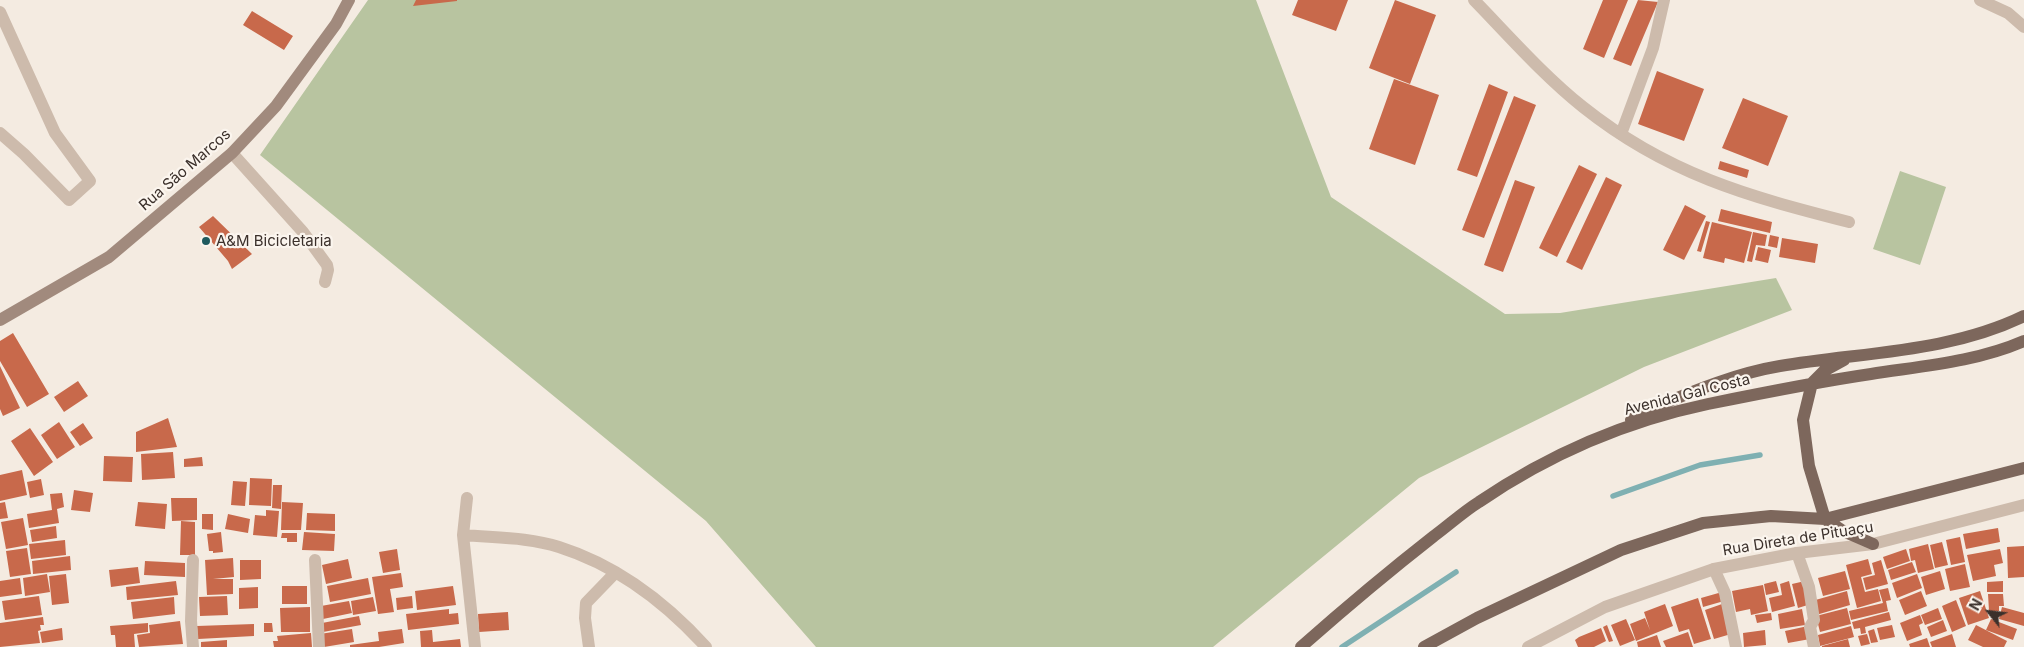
<!DOCTYPE html>
<meta charset="utf-8">
<style>
body{margin:0}
#map{position:relative;width:2024px;height:647px;overflow:hidden;background:#f4ebe1;font-family:Inter,sans-serif}
canvas{display:block}
.north{position:absolute;left:1964px;top:587px;width:50px;height:50px;-webkit-text-stroke:4px #fbf5ee;paint-order:stroke;rotate:299deg;font-size:14px;font-weight:700;line-height:20px;text-align:center;color:#3b302b}
.north::after{content:'';display:block;margin:auto;width:18px;height:22px;background:#3b302b;clip-path:polygon(50% 0,100% 100%,50% 72%,0 100%)}
</style>
<div id="map">
<canvas width="2024" height="647"></canvas>
<div class="north">N</div>
</div>
<script>
const ctx = document.querySelector('canvas').getContext('2d');
ctx.lineJoin = 'round';
function fill(path, color) { ctx.fillStyle = color; ctx.fill(path, 'evenodd'); }
function stroke(path, color, width, dash) { ctx.strokeStyle = color; ctx.lineWidth = width; ctx.lineCap = dash ? 'butt' : 'round'; ctx.setLineDash(dash || []); ctx.stroke(path); }
function write(font, color, halo, rows, align = 'center') {
  ctx.font = font + ' Inter,sans-serif'; ctx.lineWidth = 4.5; ctx.setLineDash([]); ctx.textBaseline = 'middle'; ctx.strokeStyle = halo; ctx.fillStyle = color; for (const [text, x, y, turn = 0] of rows) {
    ctx.save(); ctx.translate(x, y); ctx.rotate((+turn || 0) * Math.PI / 180); ctx.textAlign = isNaN(turn) ? turn : align; if (halo) ctx.strokeText(text, 0, 0); ctx.fillText(text, 0, 0); ctx.restore();
  }
}
fill(new Path2D(`
 M368,0H1256L1331,197L1505,314L1560,313L1776,278L1792,310L1644,367L1419,478L1213,647H816L706,521L260,155Z
 M1900,171L1946,187L1920,265L1873,249Z`), '#b8c4a0');
stroke(new Path2D(`
 M1613,496L1700,465L1760,455
 M1342,647L1456,572`), '#7fb0b2', 5.5);
fill(new Path2D(`
 M416,0H457V1L413,6Z
 M1298,0H1348L1336,31L1292,15Z
 M1395,0L1436,15L1410,84L1369,68Z
 M1603,0H1628L1604,58L1583,49Z
 M1638,0L1658,2L1631,66L1613,59Z
 M252,11L293,36L284,50L243,25Z
 M1657,71L1704,89L1684,141L1638,124Z
 M1394,79L1439,95L1415,165L1369,149Z
 M1489,84L1508,92L1477,177L1457,170Z
 M1514,96L1536,105L1484,238L1462,230Z
 M1743,98L1788,116L1768,166L1722,148Z
 M1720,161L1749,170L1747,178L1718,169Z
 M1579,165L1597,174L1557,257L1539,248Z
 M1606,177L1622,185L1582,270L1566,262Z
 M1515,180L1535,187L1503,272L1484,265Z
 M1685,205L1706,216L1684,260L1663,250Z
 M1721,209L1772,222L1770,233L1718,221Z
 M213,216L252,254L232,269L228,261L199,227Z
 M1706,221L1710,222L1701,252L1697,251Z
 M1712,222L1752,232L1744,263L1725,258L1724,263L1703,258Z
 M1753,232L1767,235L1765,246L1756,245L1752,262L1747,261Z
 M1770,235L1779,237L1777,248L1768,246Z
 M1782,238L1818,244L1815,263L1779,257Z
 M1758,247L1771,250L1768,263L1755,260Z
 M13,333L49,394L27,407L0,361V341Z
 M0,366L20,408L3,416L0,409Z
 M78,381L88,396L64,412L54,397Z
 M168,418L177,447L136,452V432Z
 M59,422L75,447L57,459L41,435Z
 M83,423L93,438L80,446L70,432Z
 M30,428L53,462L34,476L11,441Z
 M173,452L175,478L142,480L141,454Z
 M104,456L133,457L132,482L103,481Z
 M202,457L203,466L184,467V459Z
 M22,470L27,495L0,501V475Z
 M250,478L272,479L271,506L249,505Z
 M41,479L44,495L30,498L27,482Z
 M233,481L247,482L245,506L231,505Z
 M273,485H282L281,509L272,508Z
 M74,490L93,493L90,512L71,510Z
 M62,493L64,507L57,509L59,523L29,528L27,514L52,510L50,494Z
 M171,498H197V520L172,521Z
 M5,502L8,518L0,519V503Z
 M138,502L167,504L165,529L135,526Z
 M282,502L303,503L301,530H281Z
 M266,510L279,511L277,537L253,535L255,515L266,516Z
 M307,513L335,514V531L306,530Z
 M202,514H213V530L202,529Z
 M228,514L250,519L248,533L225,529Z
 M23,518L28,545L6,549L1,522Z
 M181,521L195,522V555H180Z
 M56,526L57,538L32,542L30,530Z
 M1998,528L2000,542L1966,549L1963,534Z
 M221,532L223,552L213,553V551H209L207,534Z
 M304,532L335,534L334,551L302,550Z
 M282,533H297V542H287V538H281Z
 M1960,537L1965,562L1951,565L1946,540Z
 M65,540L66,555L31,559L29,544Z
 M1942,542L1948,565L1935,568L1930,545Z
 M1928,544L1934,569L1918,573L1915,560L1911,561L1909,549Z
 M2024,546V577L2008,578L2007,547Z
 M27,548L31,574L10,577L6,551Z
 M397,549L400,570L383,573L379,552Z
 M1906,549L1910,561L1887,569L1883,557Z
 M2000,549L2003,563L1994,565L1996,576L1973,581L1967,555Z
 M70,556L71,570L33,574L32,561Z
 M233,558L234,577L213,579H233V594L207,595L205,560Z
 M348,559L352,578L326,584L322,565Z
 M1868,559L1872,574L1861,577L1865,592L1878,589L1881,601L1857,608L1846,565Z
 M240,560H261V579L240,580Z
 M1881,560L1888,584L1866,590L1863,578L1875,575L1872,563Z
 M145,561L185,563V577L144,575Z
 M1912,562L1916,572L1891,580L1888,570Z
 M1965,564L1970,587L1950,591L1945,569Z
 M138,567L140,583L111,587L109,570Z
 M1845,571L1850,589L1823,596L1818,578Z
 M1940,571L1945,589L1926,595L1921,577Z
 M401,573L403,587L390,589L394,612L378,614L372,577Z
 M47,574L50,592L25,596L23,578Z
 M66,574L69,603L52,605L49,576Z
 M1917,574L1922,588L1897,598L1892,583Z
 M20,578L22,594L0,597V581Z
 M368,578L371,594L330,602L327,586Z
 M176,581L178,595L127,600L126,587Z
 M1776,581L1779,592L1766,595L1764,584Z
 M1789,581L1795,606L1772,612L1769,598L1782,595L1780,584Z
 M1805,581L1811,604L1798,608L1792,584Z
 M2003,581V592H1987V582Z
 M1763,585L1768,611L1751,615L1750,609L1736,612L1732,591Z
 M282,586H307V604H282Z
 M453,586L456,605L417,610L415,591Z
 M258,587V608L239,609V588Z
 M1888,588L1891,600L1886,601L1888,611L1851,620L1849,611L1883,603L1879,590Z
 M1847,591L1850,605L1816,615L1812,601Z
 M1921,591L1927,606L1905,615L1899,600Z
 M1980,591L1989,618L1968,625L1959,598Z
 M1722,592L1724,601L1703,607L1701,598Z
 M1988,594H2003L2004,606H1999V611H1989Z
 M39,596L42,615L5,620L2,601Z
 M227,596L228,615L200,616L199,597Z
 M412,596L413,608L397,610L396,598Z
 M174,597L175,614L133,619L131,602Z
 M373,597L376,611L353,615L351,601Z
 M1698,598L1711,639L1694,644L1689,629L1679,632L1671,607Z
 M1956,600L1966,626L1952,632L1942,606Z
 M349,601L352,613L323,619L321,606Z
 M1665,604L1673,626L1636,641L1630,624L1645,618L1650,630L1644,612Z
 M1722,604L1731,634L1714,639L1705,610Z
 M310,607V632H281L280,608Z
 M2002,607L2024,613V626L1999,619Z
 M1847,608L1851,624L1820,632L1816,616Z
 M1938,608L1942,619L1925,625L1921,615Z
 M449,609V614L458,613L459,624L408,630L406,614Z
 M1802,609L1805,625L1780,629L1778,614Z
 M508,612L509,630L479,632L478,614Z
 M1889,612L1891,620L1865,627L1866,633L1861,634L1860,628L1854,629L1852,622Z
 M1771,613L1772,620L1757,623L1755,615Z
 M1920,615L1923,623L1919,625L1922,635L1907,641L1900,623Z
 M359,616L361,625L323,632L322,623Z
 M43,617L44,625H40L41,630L38,631L40,643L0,647V623Z
 M1626,619L1635,640L1620,646L1611,625Z
 M1991,619L2017,629L2013,640L1986,630Z
 M1943,620L1947,631L1931,637L1927,627Z
 M180,621L183,644L139,647L137,635L150,633L149,625Z
 M148,623V632L134,634L135,647H116L115,635H111L110,626Z
 M264,623H272L273,632H264Z
 M254,624V636L198,639L197,626Z
 M1607,625L1613,641L1609,642L1603,627Z
 M1892,625L1895,637L1880,640L1877,628Z
 M1976,625L2007,641L2004,647H1983L1968,640Z
 M1808,626L1810,639L1788,643L1785,631Z
 M1851,626L1854,637L1820,646L1818,635Z
 M62,628L63,640L42,643L40,632Z
 M1601,628L1606,641L1594,647H1578L1575,640L1579,637Z
 M352,629L354,642L324,647L320,634Z
 M402,629L404,643L379,647H350V645L379,641L378,632Z
 M1874,629L1878,642L1871,643L1868,631Z
 M432,630L433,642L460,639L461,647H421L420,631Z
 M1765,630L1766,645L1744,647L1743,633Z
 M1688,632L1693,647H1666L1663,641Z
 M311,633L312,647H274L273,641H278L277,636Z
 M1867,634L1870,644L1861,646L1858,636Z
 M1952,634L1956,647H1932L1930,642Z
 M1657,635L1661,647H1638L1637,642Z
 M1927,638L1930,647H1910L1909,644Z
 M1848,639L1850,647H1822V646Z
 M227,640V647H201V642Z`), '#c8694b');
stroke(new Path2D(`
 M1980,0L2008,13L2024,27
 M0,12L55,133L90,181L69,200L24,154L0,133
 M1621,134L1653,48L1664,0
 M232,153L303,232L327,265L328,270L325,282
 M467,498L463,535L475,647
 M463,535C495,538 528,537 559,547C616,565 666,603 706,647
 M1797,553L1809,587L1814,620L1810,627L1814,647
 M193,560L191,621L193,647
 M315,560L319,647
 M1714,569L1725,593L1736,647
 M589,647L585,618L586,603L615,573`), '#cdbbac', 12);
stroke(new Path2D(`
 M1474,0C1509,36 1543,75 1583,107C1667,174 1747,196 1849,222
 M1528,647L1605,607L1714,569L1797,553L1873,544L2024,505`), '#cdbbac', 12);
stroke(new Path2D(`
 M0,320L109,257L232,153L276,106L336,24L349,0`), '#a18a7d', 12);
stroke(new Path2D(`
 M1844,360L1824,371L1812,383L1803,420L1809,466L1825,519L1843,531L1873,544
 M1631,420L1643,412C1687,394 1732,374 1780,366C1862,352 1948,353 2024,316
 M1301,647C1344,609 1388,572 1434,536C1449,525 1463,512 1479,502C1548,455 1627,421 1708,404C1762,393 1816,382 1871,374C1922,366 1976,362 2024,341
 M1424,647L1477,618L1621,550L1703,523L1771,516L1825,519L2024,468`), '#7d675c', 12);
for (const [x, y, r, color] of [
 [206,241,5,"#1f5a5e"]
]) { const dot = new Path2D(); dot.arc(x, y, r, 0, 2 * Math.PI); ctx.fillStyle = color; ctx.fill(dot); stroke(dot, '#fbf5ee', 2); }
write('15px', '#3b302b', '#fbf5ee', [
 ["Rua São Marcos",185,170,-41],
 ["Avenida Gal Costa",1687,395,-14],
 ["Rua Direta de Pituaçu",1798,539,-9]
]);
write('15px', '#3b302b', '#fbf5ee', [
 ["A&M Bicicletaria",216,241]
], 'left');
</script>
